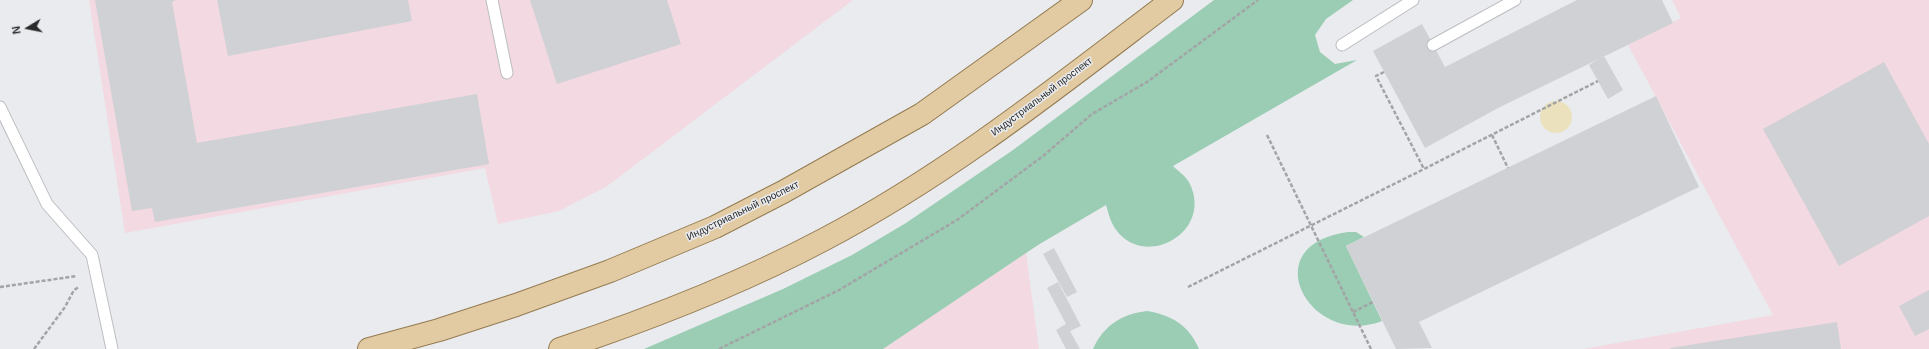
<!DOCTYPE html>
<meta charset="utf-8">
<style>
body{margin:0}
#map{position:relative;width:1929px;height:349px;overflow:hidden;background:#e9ebee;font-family:Helvetica,sans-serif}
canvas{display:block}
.north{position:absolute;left:8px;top:8px;width:40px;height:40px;-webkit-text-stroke:3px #e9ebee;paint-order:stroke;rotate:260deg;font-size:11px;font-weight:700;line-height:16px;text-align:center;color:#292a2b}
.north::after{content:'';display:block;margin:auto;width:14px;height:18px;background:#292a2b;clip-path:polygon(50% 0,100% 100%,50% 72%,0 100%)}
</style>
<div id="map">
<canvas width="1929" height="349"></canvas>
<div class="north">N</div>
</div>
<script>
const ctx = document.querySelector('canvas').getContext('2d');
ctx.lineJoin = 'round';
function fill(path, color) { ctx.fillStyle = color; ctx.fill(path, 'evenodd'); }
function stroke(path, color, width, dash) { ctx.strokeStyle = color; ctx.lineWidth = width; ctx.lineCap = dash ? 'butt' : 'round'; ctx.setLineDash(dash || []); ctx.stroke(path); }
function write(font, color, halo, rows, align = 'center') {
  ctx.font = font + ' Helvetica,sans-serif'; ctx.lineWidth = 3; ctx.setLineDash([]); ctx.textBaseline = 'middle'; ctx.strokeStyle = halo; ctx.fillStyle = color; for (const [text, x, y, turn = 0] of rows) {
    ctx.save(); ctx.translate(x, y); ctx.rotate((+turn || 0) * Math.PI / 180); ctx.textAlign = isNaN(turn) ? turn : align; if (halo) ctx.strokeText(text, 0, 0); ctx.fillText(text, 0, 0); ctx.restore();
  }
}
fill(new Path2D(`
 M89,0H853L606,187L559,211L498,224L485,168L125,233Z
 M1672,0H1929V349H1583L1773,315L1628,45L1681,18Z
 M1026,253L1039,349H883L1012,262Z`), '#f3d9e1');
fill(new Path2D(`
 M1214,0H1353L1326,19L1315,35L1320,52L1335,64L1357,60L1173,166C1179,172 1186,176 1190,184C1214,236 1137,273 1112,223C1109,217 1108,211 1106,205L1038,245L883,349H644L783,289L852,255L906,223L1013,150Z
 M1348,232H1356L1364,237L1346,246L1382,321C1311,349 1252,245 1348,232Z
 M1147,311C1171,315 1189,325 1199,349H1093C1104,325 1122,314 1147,311Z`), '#9acdb4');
fill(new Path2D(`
 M1540 117a16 16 0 1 1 32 0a16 16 0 1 1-32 0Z`), '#ebe1bc');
fill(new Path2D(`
 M95,0H176L172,2L197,143L477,94L489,164L155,222L152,208L132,211Z
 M217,0H408L412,21L228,56Z
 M530,0H667L681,44L557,84Z
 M1577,0H1662L1673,23L1500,107L1425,148L1373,51L1422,24L1445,67Z
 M1604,56L1623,90L1608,99L1589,65Z
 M1884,62L1929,144V216L1839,266L1763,129Z
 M1656,96L1699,187L1419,322L1432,348L1396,349L1346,246Z
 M1054,248L1077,292L1067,297L1043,254Z
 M1058,282L1081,326L1070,331L1080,349H1066L1056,330L1066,324L1047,288Z
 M1929,290V329L1915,336L1899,306Z
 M1837,322L1841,349H1671L1670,348Z`), '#d0d1d4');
const lane = new Path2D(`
 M492,0L507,73
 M1342,45L1413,0
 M1433,45L1515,0
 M0,107L47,204L92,255L112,349`);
const primary = new Path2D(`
 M369,349L439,330L516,305L610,271L715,227L783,192L922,114L1081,0
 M560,349C650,319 740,284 823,240C949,174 1060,85 1172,0`);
stroke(lane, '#bcbdc1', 13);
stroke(primary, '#947b51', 24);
stroke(new Path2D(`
 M1384,72L1376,76L1424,169L1598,81
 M1267,135L1371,349
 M1492,135L1508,168
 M0,287L77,276
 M1188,287L1424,169
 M1353,312L1373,302
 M34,349L65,307L74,290L79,287
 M719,349L839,290L957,220L1043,156L1092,114L1147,82L1258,0`), '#a2a4a6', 2.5, [4, 2]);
stroke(lane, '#fff', 11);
stroke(primary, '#e2caa3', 22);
write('10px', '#292a2b', '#e9ebee', [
 ["Индустриальный проспект",1042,97,-37],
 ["Индустриальный проспект",743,211,-26]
]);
</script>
